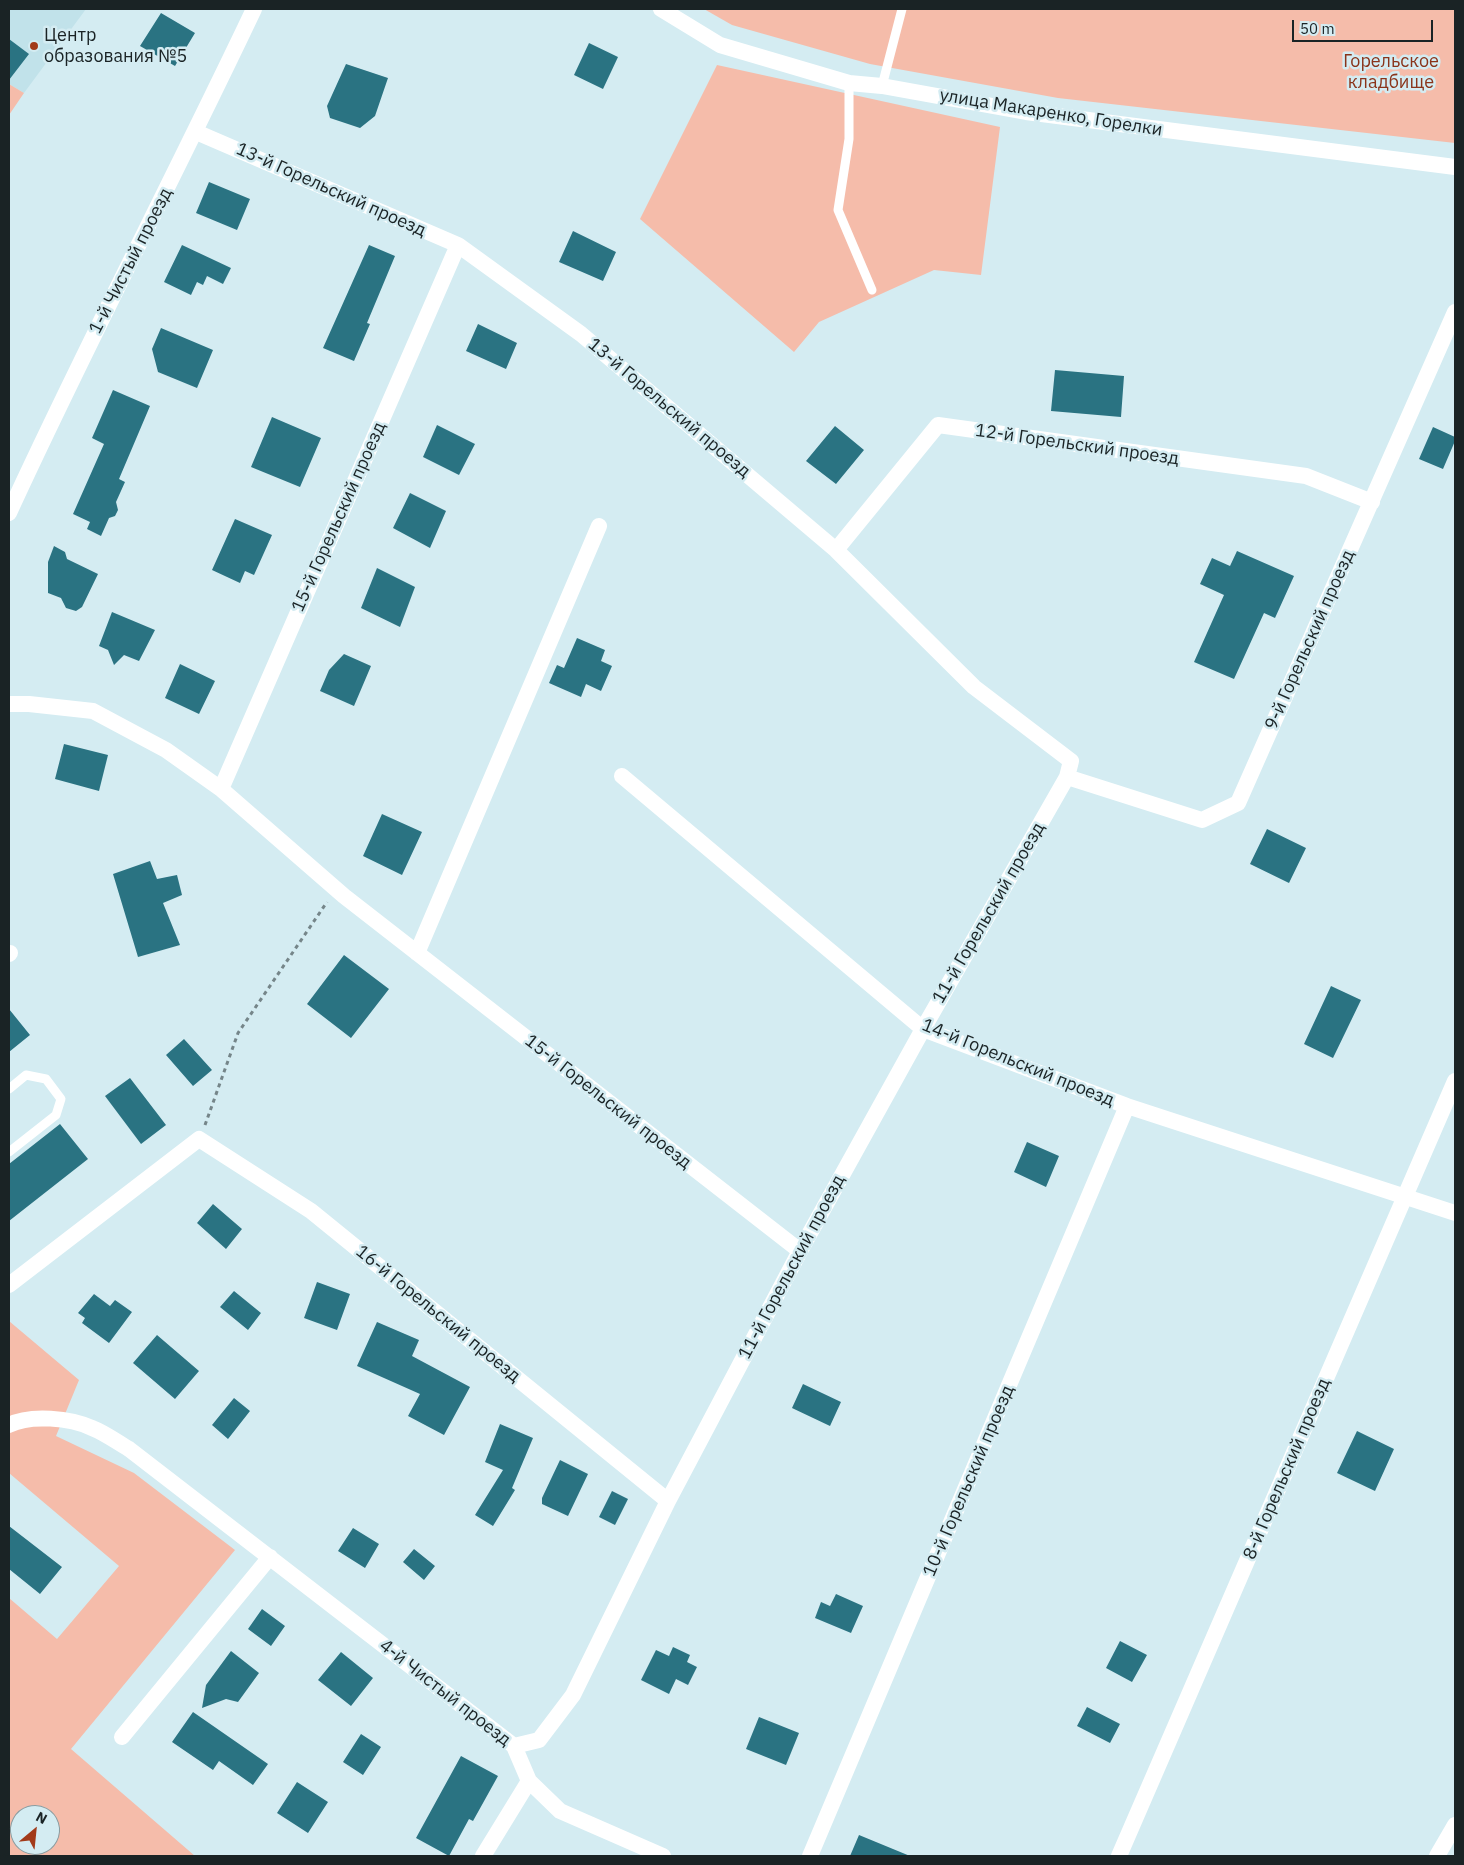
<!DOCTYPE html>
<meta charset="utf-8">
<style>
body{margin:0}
#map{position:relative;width:1464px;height:1865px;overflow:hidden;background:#d4ecf2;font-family:"IBM Plex Sans",sans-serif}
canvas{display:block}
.frame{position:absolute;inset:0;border:10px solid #1a2325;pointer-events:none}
.north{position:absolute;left:10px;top:1805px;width:50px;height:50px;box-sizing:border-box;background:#d4ecf2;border:1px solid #8a9ca0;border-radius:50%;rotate:28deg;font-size:14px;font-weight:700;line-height:20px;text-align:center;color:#1a2325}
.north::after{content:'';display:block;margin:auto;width:18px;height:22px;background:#a23a19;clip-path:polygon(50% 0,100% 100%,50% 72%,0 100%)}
.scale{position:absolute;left:1292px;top:20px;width:141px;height:22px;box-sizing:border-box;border:2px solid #1a2325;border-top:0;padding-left:6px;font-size:15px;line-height:18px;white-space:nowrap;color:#1a2325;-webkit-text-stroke:4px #d4ecf2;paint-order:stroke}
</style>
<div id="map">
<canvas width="1464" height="1865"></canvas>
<div class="frame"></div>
<div class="north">N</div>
<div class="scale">50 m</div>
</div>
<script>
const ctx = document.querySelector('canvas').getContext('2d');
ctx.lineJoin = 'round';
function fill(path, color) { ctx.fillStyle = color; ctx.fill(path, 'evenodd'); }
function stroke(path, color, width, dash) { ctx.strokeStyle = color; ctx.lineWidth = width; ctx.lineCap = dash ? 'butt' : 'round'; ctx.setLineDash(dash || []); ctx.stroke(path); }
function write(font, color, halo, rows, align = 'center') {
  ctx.font = font + ' "IBM Plex Sans",sans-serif'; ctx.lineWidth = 5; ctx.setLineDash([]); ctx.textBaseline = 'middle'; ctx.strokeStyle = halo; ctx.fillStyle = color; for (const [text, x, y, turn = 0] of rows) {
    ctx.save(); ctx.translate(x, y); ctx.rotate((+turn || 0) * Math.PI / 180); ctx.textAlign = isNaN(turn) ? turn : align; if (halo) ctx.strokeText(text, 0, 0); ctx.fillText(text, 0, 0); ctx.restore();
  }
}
fill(new Path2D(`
 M9,9H86L24,93L9,84Z`), '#c1e2ea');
fill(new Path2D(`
 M704,9H1455V143L1058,98L870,64L732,25Z
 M717,65L1000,127L981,275L934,270L819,322L794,352L640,219Z
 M9,84L24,93L9,115Z
 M9,1321L79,1380L56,1436L134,1473L235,1550L71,1749L195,1856H9V1598L57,1639L119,1566L9,1473ZM20,1815H50V1845H20Z`), '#f5bcaa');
fill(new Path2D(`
 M161,13L195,33L175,66L140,46Z
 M9,39L29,54L9,80Z
 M589,43L618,57L603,89L574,75Z
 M346,64L388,78L375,116L360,128L330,118L327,106Z
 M209,182L250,199L237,230L196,213Z
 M573,231L616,252L603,281L559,262Z
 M182,245L231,268L223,284L207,276L203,285L197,282L191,295L164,282Z
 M369,245L395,256L367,323L370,324L354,361L323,348Z
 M478,324L517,343L506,369L466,351Z
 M161,328L213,350L197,388L158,372L152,349Z
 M1055,370L1124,376L1121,417L1051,411Z
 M113,390L150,406L119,479L125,482L116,502L118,510L115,516L109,518L101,536L87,529L90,522L73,514L104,444L92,438Z
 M272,417L321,438L300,487L251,467Z
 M437,425L475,444L459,475L423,457Z
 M835,426L864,450L836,484L806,461Z
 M1433,427L1455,437V441L1443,469L1419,459Z
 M410,493L446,511L430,548L393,528Z
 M235,519L272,535L254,575L245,571L240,583L212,570Z
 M54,546L65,552L67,559L98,574L82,607L76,611L66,608L61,598L48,593V562Z
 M1237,551L1294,576L1275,618L1264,613L1234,679L1194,662L1224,595L1200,584L1212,558L1230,566Z
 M377,568L415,587L400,627L361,608Z
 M112,612L155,630L139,661L124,655L114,665L108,650L99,646Z
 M577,638L605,650L601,661L612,666L601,691L586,684L581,697L549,683L557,665L564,668Z
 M344,654L371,666L354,706L320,691L329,670Z
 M180,664L215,681L199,714L165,698Z
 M64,744L108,755L99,791L55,779Z
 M382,814L422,832L402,875L363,856Z
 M1267,829L1306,848L1289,883L1250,864Z
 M150,861L157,879L177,875L182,895L163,903L180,945L138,957L113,874Z
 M344,955L389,989L351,1038L307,1004Z
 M1331,986L1361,1000L1333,1058L1304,1044Z
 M9,1009L30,1035L9,1052Z
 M184,1039L212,1070L193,1086L166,1055Z
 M130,1078L166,1125L141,1144L105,1096Z
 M60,1124L88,1159L9,1221V1164Z
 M1027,1142L1059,1156L1046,1187L1014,1172Z
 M213,1204L242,1229L226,1249L197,1223Z
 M317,1282L350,1294L337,1330L304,1318Z
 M234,1291L261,1313L248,1330L220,1307Z
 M94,1294L110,1306L115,1300L132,1312L109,1343L82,1323L85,1318L78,1313Z
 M377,1322L419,1340L412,1356L470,1387L444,1435L408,1416L420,1394L357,1366Z
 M157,1335L199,1371L175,1399L133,1363Z
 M803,1384L841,1402L830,1426L792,1408Z
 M234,1398L250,1411L228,1439L212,1425Z
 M500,1424L533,1438L512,1488L515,1490L493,1526L475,1515L503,1470L485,1462Z
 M1357,1431L1394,1449L1375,1491L1337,1473Z
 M560,1460L588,1474L568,1516L542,1504V1498Z
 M612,1491L628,1499L615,1525L599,1517Z
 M9,1526L62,1567L40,1594L9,1569Z
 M353,1528L379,1544L365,1568L338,1551Z
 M414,1549L435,1566L424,1580L403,1562Z
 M836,1594L863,1606L851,1633L815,1618L821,1602L830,1606Z
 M262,1609L285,1626L271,1646L248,1629Z
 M1120,1641L1147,1655L1132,1682L1106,1668Z
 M673,1647L690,1655L687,1662L697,1667L688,1685L676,1679L669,1694L641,1680L656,1650L669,1656Z
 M231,1651L259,1673L238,1702L226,1699L202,1708L206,1685Z
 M341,1652L373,1678L351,1706L318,1680Z
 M1087,1707L1120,1724L1110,1743L1077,1726Z
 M193,1712L268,1764L253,1785L219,1761L213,1770L172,1742Z
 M759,1717L799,1733L786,1765L746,1749Z
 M361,1734L381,1747L363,1775L343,1762Z
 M461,1756L498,1776L473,1821L469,1819L449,1856L416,1838Z
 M297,1782L328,1802L308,1833L277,1813Z
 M859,1835L910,1856H850Z`), '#2a7382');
stroke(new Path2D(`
 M205,1125L238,1033L327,902`), '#758589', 3, [4, 4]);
stroke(new Path2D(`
 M849,83V139L838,210L872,290
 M882,86L902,9
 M9,1089L26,1075L46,1079L61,1099L56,1115L9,1152`), '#fff', 9);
stroke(new Path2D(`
 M661,9L720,45L849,83L882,86L1026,112L1455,167
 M196,132L458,245L581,334L836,550L974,687L1071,761L1067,777L923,1029L800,1251L668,1501L573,1695L539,1740L514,1746
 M458,245L221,789L344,896L800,1251
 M9,513C87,343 174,178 254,9
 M836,550L938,425L1306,476L1372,502
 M9,704H29L93,711L166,750L221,789
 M622,776L923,1029L1127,1106L1455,1213
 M1067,777L1202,820L1238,803L1455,312
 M417,953L599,526
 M9,954L10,953
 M9,1285L199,1139L311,1211L668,1501
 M9,1425C30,1414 71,1418 92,1428C105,1433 117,1442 129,1449L514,1746L529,1781L560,1811L663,1856
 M122,1737L270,1557
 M483,1856L529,1781
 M810,1856L1127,1106
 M1119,1856L1455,1081
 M1437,1856L1455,1825`), '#fff', 16);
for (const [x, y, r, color] of [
 [34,46,5,"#a23a19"]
]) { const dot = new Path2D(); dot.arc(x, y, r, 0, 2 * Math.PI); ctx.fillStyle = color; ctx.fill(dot); stroke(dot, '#d4ecf2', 2); }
write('18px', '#1a2325', '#d4ecf2', [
 ["Центр",44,36],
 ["образования №5",44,57]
], 'left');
write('18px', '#8a341a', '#d4ecf2', [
 ["Горельское",1391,62],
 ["кладбище",1391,83]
]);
write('18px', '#1a2325', '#d4ecf2', [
 ["улица Макаренко, Горелки",1051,113,9],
 ["13-й Горельский проезд",331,190,24],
 ["1-й Чистый проезд",131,261,-63],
 ["13-й Горельский проезд",669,408,40],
 ["12-й Горельский проезд",1077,445,8],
 ["15-й Горельский проезд",339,517,-66],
 ["9-й Горельский проезд",1310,640,-66],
 ["11-й Горельский проезд",989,913,-60],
 ["14-й Горельский проезд",1018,1063,22],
 ["15-й Горельский проезд",608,1102,38],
 ["11-й Горельский проезд",792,1267,-62],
 ["16-й Горельский проезд",438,1314,39],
 ["8-й Горельский проезд",1287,1469,-67],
 ["10-й Горельский проезд",969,1481,-67],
 ["4-й Чистый проезд",445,1693,38]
]);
</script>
